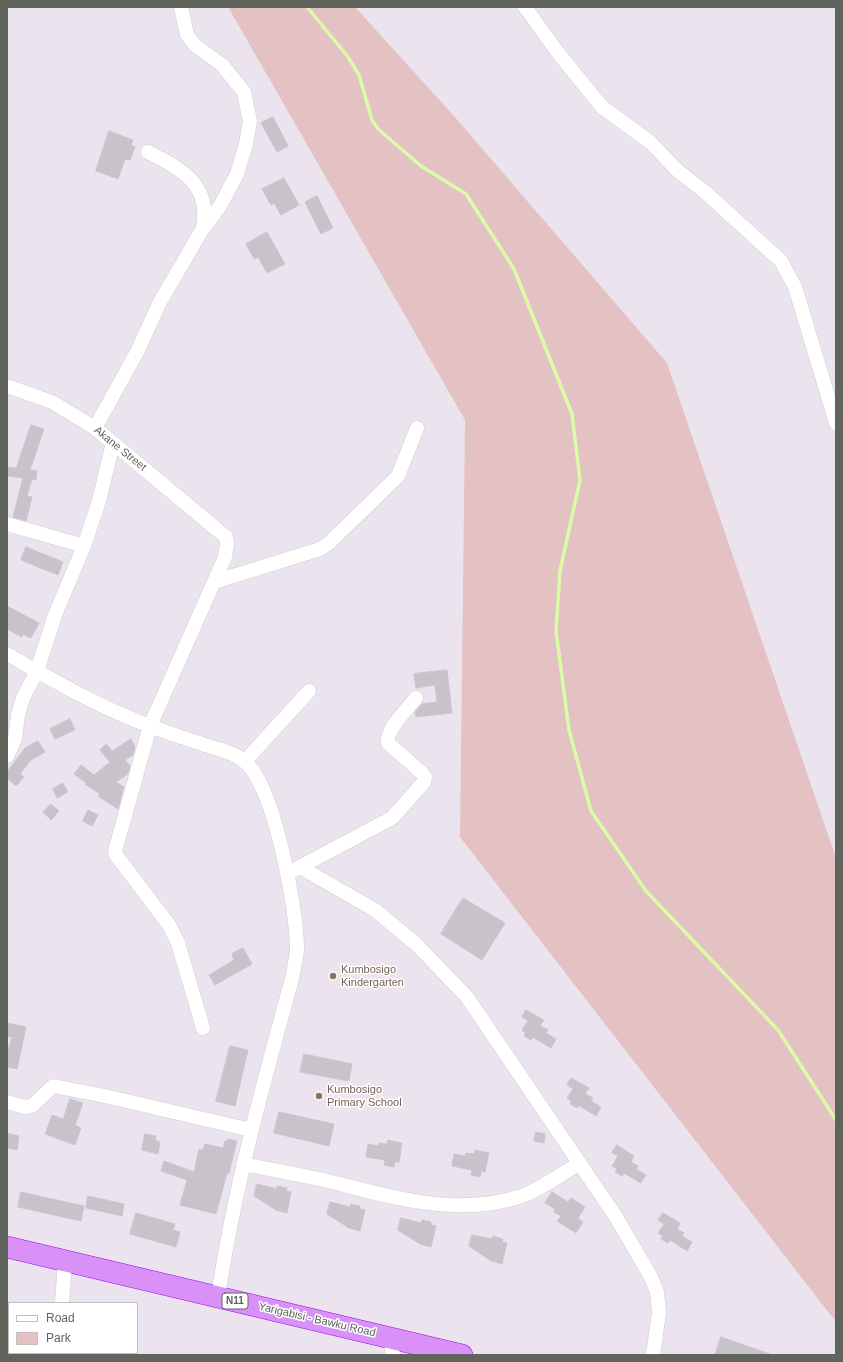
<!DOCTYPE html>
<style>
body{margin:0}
#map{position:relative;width:843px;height:1362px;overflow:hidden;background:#ebe4ee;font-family:Helvetica,sans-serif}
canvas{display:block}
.frame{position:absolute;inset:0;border:8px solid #60645c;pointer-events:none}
.legend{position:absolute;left:8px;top:1302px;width:130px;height:52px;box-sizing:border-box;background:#fff;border:1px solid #bfc1be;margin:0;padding:5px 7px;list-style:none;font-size:12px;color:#60645c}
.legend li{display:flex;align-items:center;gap:8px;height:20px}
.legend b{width:20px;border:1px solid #bfc1be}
</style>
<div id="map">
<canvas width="843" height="1362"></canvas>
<div class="frame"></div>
<ul class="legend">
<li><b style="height:5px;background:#fff"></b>Road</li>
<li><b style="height:11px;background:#e4c2c3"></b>Park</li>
</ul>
</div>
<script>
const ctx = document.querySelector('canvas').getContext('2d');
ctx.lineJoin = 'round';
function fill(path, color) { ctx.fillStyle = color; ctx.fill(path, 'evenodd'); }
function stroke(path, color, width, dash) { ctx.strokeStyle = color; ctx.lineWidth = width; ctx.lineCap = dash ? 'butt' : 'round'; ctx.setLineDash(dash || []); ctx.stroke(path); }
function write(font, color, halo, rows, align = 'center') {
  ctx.font = font + ' Helvetica,sans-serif'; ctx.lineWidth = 3; ctx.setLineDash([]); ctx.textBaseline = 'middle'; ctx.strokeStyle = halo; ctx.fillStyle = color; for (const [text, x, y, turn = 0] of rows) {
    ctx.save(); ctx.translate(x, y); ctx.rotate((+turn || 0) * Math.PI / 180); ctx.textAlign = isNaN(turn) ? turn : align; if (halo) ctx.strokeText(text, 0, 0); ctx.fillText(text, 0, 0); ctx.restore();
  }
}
fill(new Path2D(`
 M228,7H355L454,116L667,363L836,858V1322L460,837L465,420Z`), '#e4c2c3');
stroke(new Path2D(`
 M307,7L348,57L359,75L372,120L378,129L421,166L466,194L514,269L572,414L580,480L560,571L556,631L569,730L591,811L646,891L778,1030L836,1120`), '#dafba7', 3.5);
const building = new Path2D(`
 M273,117L288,146L277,152L261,123Z
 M109,131L133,140L131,145L135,147L130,160L125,159L118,179L96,171Z
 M284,178L299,205L281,215L274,203L271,205L262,189Z
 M317,196L333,228L321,234L305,202Z
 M267,232L285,264L267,273L258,257L254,259L246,244Z
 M31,425L44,429L30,470L37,471L36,480L32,479L27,496L32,497L26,521L13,517L23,478L7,476V467L16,468Z
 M26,547L63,562L58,575L21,560Z
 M7,606L39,623L31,638L23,634L22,637L7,629Z
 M447,670L452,713L416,717L415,712L422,704L437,702L435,685L416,688L414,674Z
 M70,719L75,730L55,739L50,729Z
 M131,739L135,747L133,755L125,760L130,766L128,774L116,782L124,787L118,809L98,796L100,794L85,784L86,783L74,774L81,765L94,775L110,762L100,750L106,744L112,751Z
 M38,741L45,752L31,760L20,774L24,777L16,786L7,778V772L25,748Z
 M63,783L68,792L57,798L53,789Z
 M51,804L59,811L51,820L43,812Z
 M88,810L98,815L92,826L83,821Z
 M463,898L505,923L482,960L441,934Z
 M243,948L252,964L215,985L209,975L234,960L232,954Z
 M526,1010L544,1020L540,1026L548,1030L546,1033L556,1039L551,1048L533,1037L531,1040L524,1036L526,1033L522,1030L528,1021L522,1017Z
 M7,1023L26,1027L17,1069L7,1067V1054L12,1037L7,1036Z
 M230,1046L248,1050L235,1106L216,1101Z
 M304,1054L352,1064L349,1081L300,1072Z
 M571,1078L589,1088L585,1094L593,1098L591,1101L601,1107L596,1116L578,1105L577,1108L570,1104L571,1101L567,1098L573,1089L567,1085Z
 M70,1099L83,1103L75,1125L81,1128L75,1145L45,1134L52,1115L63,1119Z
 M279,1112L334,1124L329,1146L274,1133Z
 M536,1132L545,1134L544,1143L534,1141Z
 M7,1133L19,1136L17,1150L7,1148Z
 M145,1134L156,1136L155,1140L160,1142L158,1154L142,1150Z
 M228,1139L237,1141L229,1173H227L216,1214L180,1205L187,1180L161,1171L164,1161L194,1172L199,1149L203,1150L205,1144L223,1148L225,1141L227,1142Z
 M388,1140L402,1143L399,1162H395L394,1167L384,1165L385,1160L366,1157L368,1144L379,1146V1143L387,1144Z
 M617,1145L634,1156L631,1162L638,1166L636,1169L646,1175L641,1183L624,1173L622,1176L615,1172L617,1169L612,1166L618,1156L612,1153Z
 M475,1150L489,1153L485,1172L481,1171L480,1177L471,1175L472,1170L452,1166L454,1154L465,1156L466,1153L474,1154Z
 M257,1184L277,1189V1186L287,1188L286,1191L291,1192L287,1213L276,1210L254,1196Z
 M21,1192L84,1206L81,1221L18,1207Z
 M552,1192L568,1202L571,1198L585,1207L578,1218L583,1222L576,1233L557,1221L561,1216L554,1212L555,1209L545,1203Z
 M88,1196L124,1204L122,1216L86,1208Z
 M330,1202L350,1207L351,1204L360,1206V1209L365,1210L360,1231L349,1228L327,1214Z
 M136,1213L175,1224L173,1230L180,1232L176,1247L130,1234Z
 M663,1213L680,1223L677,1229L684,1233L682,1236L692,1242L687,1251L670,1240L668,1243L661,1239L663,1236L658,1233L664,1224L658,1220Z
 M401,1218L421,1223L422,1220L431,1222V1225L436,1226L431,1247L420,1244L398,1230Z
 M472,1235L492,1239L493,1236L503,1239L502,1242L507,1243L502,1264L491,1261L469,1246Z
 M721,1337L770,1354V1355H715Z`);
fill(building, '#c8c2cb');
stroke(building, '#cdc3d2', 1);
const minor = new Path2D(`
 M525,7L559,54L602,107L650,142L678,171L705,192L781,261L795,287L836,423
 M148,152C182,169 211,185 203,227
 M7,386L52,402L95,428L226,537L227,544L225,557L150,726L115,851L116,855L169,925L178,943L203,1028
 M95,428L137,352L160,302L202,230L220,206L237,174L246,144L250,121L244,92L222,65L195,45L187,35L181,7
 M7,524L84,546
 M214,582L320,549L329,543L398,476L417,428
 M7,654C53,680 100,708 150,726C170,734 191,740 211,747C222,750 235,753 244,761C274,783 297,910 297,948C297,957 294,966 293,975C264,1081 234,1188 218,1297
 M7,756L15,739L18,715L23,698L37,671L55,615L84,546L99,501L113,443
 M245,761L309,691
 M300,867L375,910L416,944L467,997L616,1217L651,1277L657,1292L659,1313L653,1355
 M294,870L392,818L424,782L425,777L422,773L388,743C385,730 409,707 416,698
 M7,1102L24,1107L32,1106L53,1086L105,1096L251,1130
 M243,1164C272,1170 302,1175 332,1182C395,1198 458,1217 522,1196C539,1190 563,1173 580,1163
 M62,1303L65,1260
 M390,1337L393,1355
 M67,1353V1355`);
const highway = new Path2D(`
 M7,1247L462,1355`);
stroke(minor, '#cdd0ca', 15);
stroke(highway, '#980be7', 22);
stroke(minor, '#fff', 14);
stroke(highway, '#d991f8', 21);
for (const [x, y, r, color] of [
 [333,976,4,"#8d6e63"],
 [319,1096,4,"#8d6e63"]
]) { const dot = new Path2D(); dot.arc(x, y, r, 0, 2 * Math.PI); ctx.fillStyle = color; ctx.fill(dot); stroke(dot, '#fff', 1.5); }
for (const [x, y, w] of [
 [235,1301,26]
]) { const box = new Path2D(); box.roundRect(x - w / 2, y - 8, w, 16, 3); ctx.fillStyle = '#fff'; ctx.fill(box); stroke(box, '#60645c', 1); }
write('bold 10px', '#60645c', null, [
 ["N11",235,1301]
]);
write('11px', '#60645c', '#fff', [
 ["Akane Street",120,449,39],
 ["Yarigabisi - Bawku Road",317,1320,13]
]);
write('11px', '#785e54', '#fff', [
 ["Kumbosigo",341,970],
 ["Kindergarten",341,983],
 ["Kumbosigo",327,1090],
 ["Primary School",327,1103]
], 'left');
</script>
